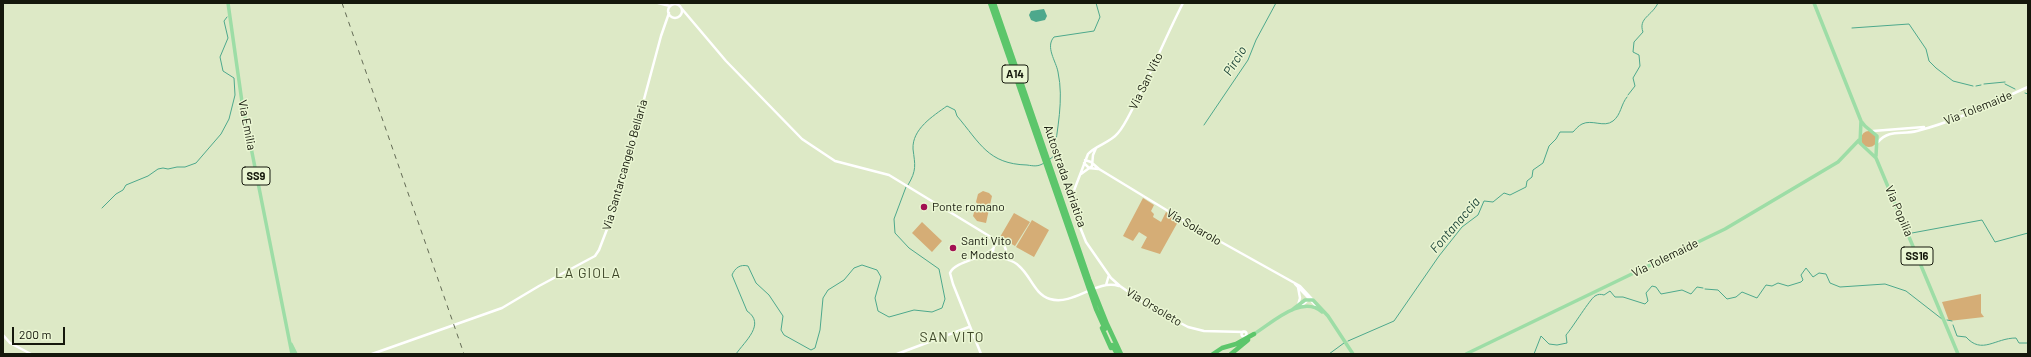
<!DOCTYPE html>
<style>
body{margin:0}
#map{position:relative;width:2031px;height:357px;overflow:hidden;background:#dde9c6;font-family:Barlow,sans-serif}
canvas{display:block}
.frame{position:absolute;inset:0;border:4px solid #15180c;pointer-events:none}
.scale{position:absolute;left:12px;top:327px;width:53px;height:18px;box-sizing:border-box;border:2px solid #15180c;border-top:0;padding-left:5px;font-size:12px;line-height:14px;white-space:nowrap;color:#15180c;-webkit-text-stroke:3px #eaf6d3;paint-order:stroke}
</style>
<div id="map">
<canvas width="2031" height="357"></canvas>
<div class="frame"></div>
<div class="scale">200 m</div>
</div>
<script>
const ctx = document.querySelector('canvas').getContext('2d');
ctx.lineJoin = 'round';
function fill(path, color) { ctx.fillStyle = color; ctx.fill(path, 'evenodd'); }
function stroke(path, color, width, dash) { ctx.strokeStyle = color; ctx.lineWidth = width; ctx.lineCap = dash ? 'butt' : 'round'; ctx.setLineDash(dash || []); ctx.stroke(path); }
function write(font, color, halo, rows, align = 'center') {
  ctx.font = font + ' Barlow,sans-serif'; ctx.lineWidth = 3; ctx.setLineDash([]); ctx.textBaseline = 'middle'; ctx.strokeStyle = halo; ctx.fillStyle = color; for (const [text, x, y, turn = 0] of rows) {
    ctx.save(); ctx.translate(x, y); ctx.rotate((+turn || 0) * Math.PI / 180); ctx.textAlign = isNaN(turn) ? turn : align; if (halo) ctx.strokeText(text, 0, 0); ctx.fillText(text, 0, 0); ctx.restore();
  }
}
fill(new Path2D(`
 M1861 139a8 8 0 1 1 16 0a8 8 0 1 1-16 0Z
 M983,191L989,193L992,196L986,223L977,221L973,216L975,209L979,206L976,202L978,194Z
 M1143,198L1154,205L1151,211L1154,214L1153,217L1161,222L1166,212L1179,220L1160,254L1141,248L1147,237L1139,232L1133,241L1123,236Z
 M1014,213L1030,222L1015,246L1000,237Z
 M1032,220L1049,230L1034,257L1016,247Z
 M922,222L942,241L932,252L912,233Z
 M1981,294V313L1984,317L1949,321L1942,302Z`), '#d5ad76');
fill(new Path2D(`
 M1044,9L1047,16L1045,20L1036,22L1031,20L1029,15L1031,11Z`), '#4da88c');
stroke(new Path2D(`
 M1852,28L1909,24L1926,49L1929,61L1936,68L1953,81L1973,86
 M1984,84L2005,82
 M2005,84L2015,89
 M1976,86L1981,85
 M2025,93L2028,94
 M1628,95L1635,86L1633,78L1640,66L1639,55L1633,52L1634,42L1643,32C1638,18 1652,16 1658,3
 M1204,125L1248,60L1256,40L1276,3
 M1050,159L1054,156C1057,129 1064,100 1058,72C1056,61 1045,47 1054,37L1094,31L1100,17L1096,3
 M908,185C917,170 915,165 913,149C912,129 933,116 947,106L955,110L957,116C980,143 988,164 1027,165C1034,166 1038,167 1044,163
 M102,208L116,194L123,190L126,185L148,176L158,169L163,168L168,169L177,167H185L196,163L221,134L229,119L235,95L234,78L223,71L220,57L228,38L224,21L227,17
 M1912,233L1982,220L1995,242L2028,233
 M1705,289L1718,290L1727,299L1736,297L1742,292L1757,298L1766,285L1772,286L1778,283L1788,286L1801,282L1803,280L1801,275L1806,268L1813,277L1819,273L1826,274L1830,283L1840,287L1885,284L1906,291L1942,319
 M1947,320L1952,321
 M1953,325L1957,336L1966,337C1982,355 1995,338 2016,338L2019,343H2028
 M1348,341L1394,321L1439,256L1462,227L1478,215L1484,201L1493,202L1504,193L1510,195L1526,187L1527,181L1532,177L1533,170L1543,163L1549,146L1556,139L1560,132H1573C1576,129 1578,126 1582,124C1592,119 1604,128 1613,121C1621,115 1621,104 1627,97
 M736,354C745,341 766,324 747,311L732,275C735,268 740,264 748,266L756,283L769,295L783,316L781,330L784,335L811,350L815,348L820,330L823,298L828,290L844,280L854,268L862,265L877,270L881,277L875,298L878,311L889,317L914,310L932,312L942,308L945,299L939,269L909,248L895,233L894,219L906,187
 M1329,354L1344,343
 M1534,354L1541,336L1549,344L1557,345L1567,343L1566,335C1573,327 1590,299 1595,296C1598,294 1601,294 1604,295L1610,291L1615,297H1623L1645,304L1648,301L1646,293L1652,286L1656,287L1661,294L1682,290L1691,294L1697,287L1703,288`), '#4da88c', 1);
stroke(new Path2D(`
 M658,3L670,6
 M1183,3C1166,36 1152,71 1135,104C1130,113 1125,125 1118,133C1110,143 1096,145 1088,154L1073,193L1072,207L1086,242L1111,278L1120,286L1150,307L1188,327L1204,331L1244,332
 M668 11a7 7 0 1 1 14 0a7 7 0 1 1-14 0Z
 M682,9L726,61L802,139L835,161L889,175L1004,245
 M1873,131L1924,127
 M1878,142C1889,129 1902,135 1917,131C1956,121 1992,103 2028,87
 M1085,160L1091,162L1099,169L1196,228L1300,286L1313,300
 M1084,163L1089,168L1098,169
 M1081,174L1092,166L1093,155L1096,148
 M988,236L993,240L994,246
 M987,255C993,254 998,259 1004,255L1006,250L1004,245L997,244L994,246L993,251L995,255
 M1000,257C1006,260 1014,260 1019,266C1031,276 1034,294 1050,299C1074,306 1096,279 1119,286
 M1295,284L1318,308
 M1106,285L1109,275
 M1298,305L1300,298L1298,287
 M1301,306L1308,300
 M1241.5 334a2.5 2.5 0 1 1 5 0a2.5 2.5 0 1 1-5 0Z
 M3,335L10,343L31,354
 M372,354L502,308L539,286L595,256L599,250L614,211L661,36L669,13
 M897,354L969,327
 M981,354L953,284L950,273C955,261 983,259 993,249`), '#fff', 2.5);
stroke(new Path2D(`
 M228,3L242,102L292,354
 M1814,3L1861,121L1865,126L1877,136L1876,156
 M1861,121L1860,143L1876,158L1958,354
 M1292,310L1305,300H1313L1328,316L1353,354
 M1254,334C1272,323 1302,294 1322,312
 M291,344L296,354
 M1466,354L1725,229L1838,162L1859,140`), '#9ddda6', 3.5);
stroke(new Path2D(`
 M990,3L1096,309L1105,329
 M994,3L1089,279L1107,324L1121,354
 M1102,328L1111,348
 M1112,345L1117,354
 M1213,354L1222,348L1236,344L1254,334
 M1231,354L1248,340`), '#5cc66b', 4.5);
stroke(new Path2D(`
 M342,3L464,354`), '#636a55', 1, [5, 5]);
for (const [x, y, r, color] of [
 [924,207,4,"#a21052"],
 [953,248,4,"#a21052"]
]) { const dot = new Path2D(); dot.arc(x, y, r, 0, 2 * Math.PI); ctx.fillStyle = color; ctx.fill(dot); stroke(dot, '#eaf6d3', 1.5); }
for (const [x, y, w] of [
 [1015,74,26],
 [256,176,28],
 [1917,256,32]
]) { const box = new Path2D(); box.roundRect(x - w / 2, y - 9, w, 18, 3); ctx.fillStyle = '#eaf6d3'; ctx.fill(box); stroke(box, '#15180c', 1); }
write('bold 11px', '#15180c', null, [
 ["A14",1015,74],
 ["SS9",256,176],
 ["SS16",1917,256]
]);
write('12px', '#15180c', '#eaf6d3', [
 ["Via San Vito",1146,81,-64],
 ["Via Tolemaide",1978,108,-22],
 ["Via Emilia",247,125,79],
 ["Via Santarcangelo Bellaria",625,165,-74],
 ["Autostrada Adriatica",1065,176,71],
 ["Via Popilia",1899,211,67],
 ["Via Solarolo",1194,227,30],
 ["Via Tolemaide",1665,258,-26],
 ["Via Orsoleto",1154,307,31]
]);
write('12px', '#15180c', '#eaf6d3', [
 ["Ponte romano",932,207],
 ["Santi Vito",961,241],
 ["e Modesto",961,255]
], 'left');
write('italic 13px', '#1c4438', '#eaf6d3', [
 ["Pircio",1235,61,-58],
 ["Fontanaccia",1455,225,-49]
]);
ctx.letterSpacing = '1px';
write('14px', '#3c4527', '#eaf6d3', [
 ["LA GIOLA",588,273],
 ["SAN VITO",952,337]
]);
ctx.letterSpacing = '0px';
</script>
